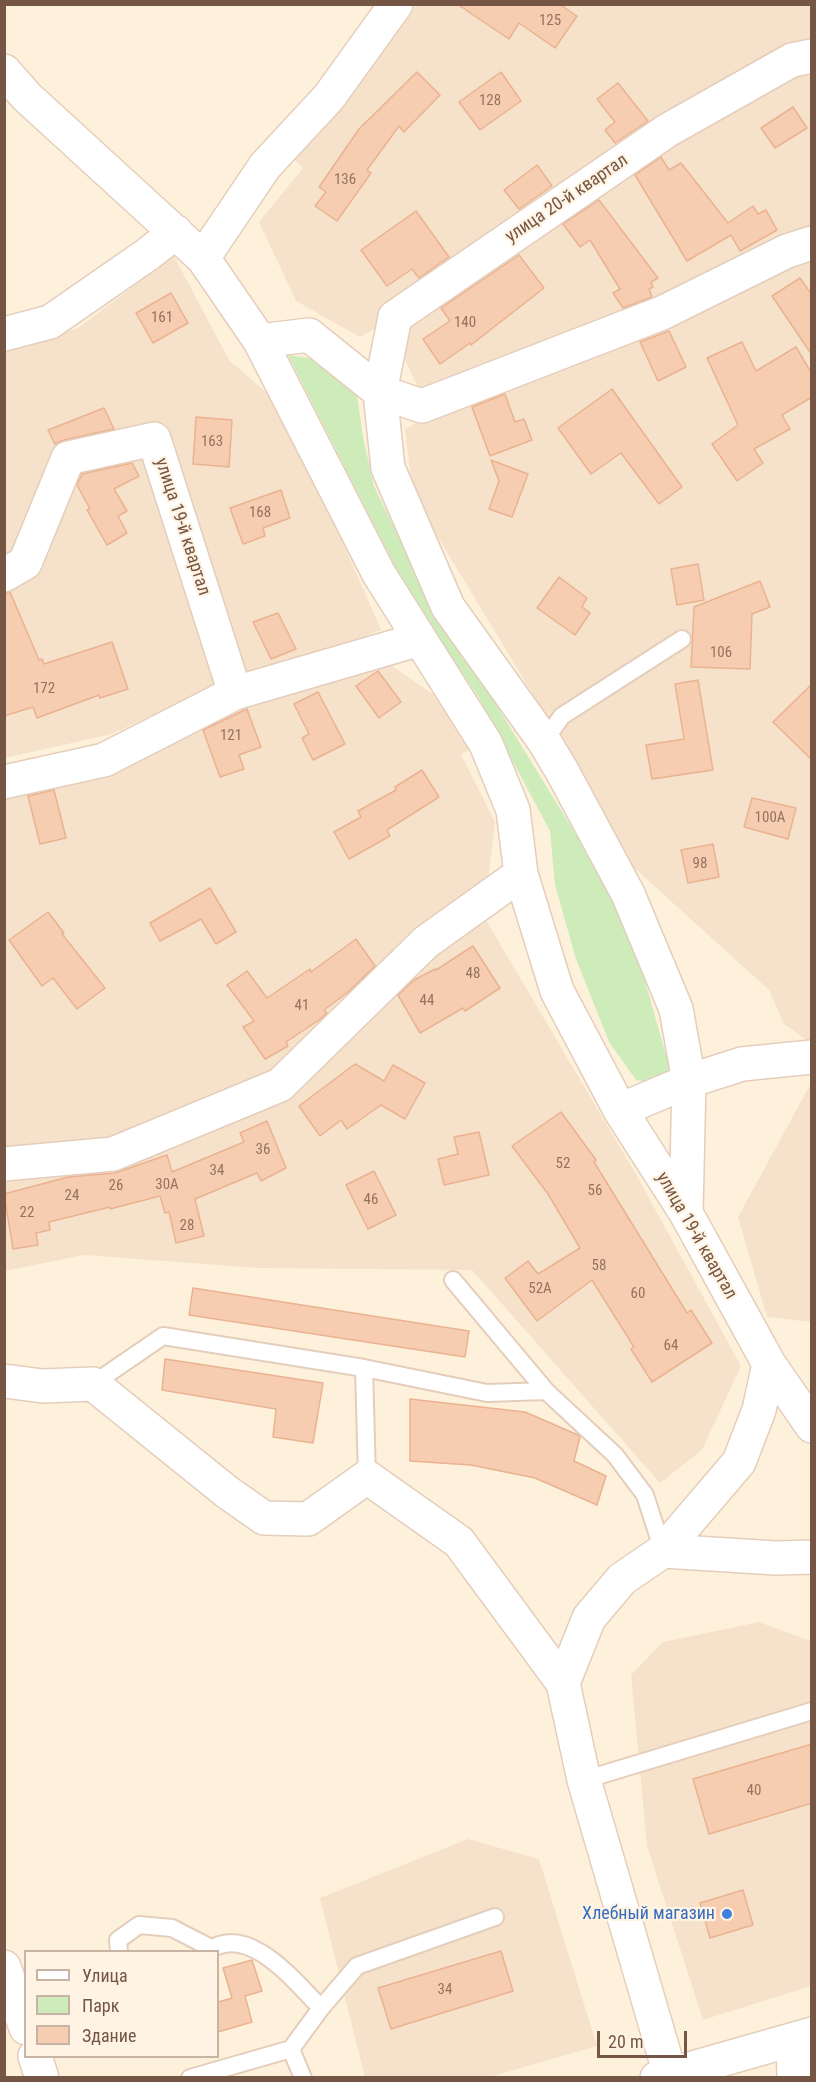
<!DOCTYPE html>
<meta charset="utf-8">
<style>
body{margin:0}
#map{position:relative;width:816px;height:2082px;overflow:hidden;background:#fef1dc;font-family:"Roboto Condensed",sans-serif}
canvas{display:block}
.frame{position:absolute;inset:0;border:6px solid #755543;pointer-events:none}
.legend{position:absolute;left:24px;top:1950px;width:195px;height:108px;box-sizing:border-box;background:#fff4e4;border:2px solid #c8b4a4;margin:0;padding:8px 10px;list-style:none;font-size:18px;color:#755543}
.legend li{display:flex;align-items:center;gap:12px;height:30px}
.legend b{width:30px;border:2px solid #c8b4a4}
.scale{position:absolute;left:597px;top:2031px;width:90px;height:27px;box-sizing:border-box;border:3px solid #755543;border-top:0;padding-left:8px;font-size:18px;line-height:21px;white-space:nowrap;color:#755543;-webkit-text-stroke:4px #fff4e4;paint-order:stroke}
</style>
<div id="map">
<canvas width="816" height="2082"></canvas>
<div class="frame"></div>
<ul class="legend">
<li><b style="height:8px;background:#fff"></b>Улица</li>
<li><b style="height:16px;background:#ceecba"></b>Парк</li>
<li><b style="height:16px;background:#f6cdb1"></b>Здание</li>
</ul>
<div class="scale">20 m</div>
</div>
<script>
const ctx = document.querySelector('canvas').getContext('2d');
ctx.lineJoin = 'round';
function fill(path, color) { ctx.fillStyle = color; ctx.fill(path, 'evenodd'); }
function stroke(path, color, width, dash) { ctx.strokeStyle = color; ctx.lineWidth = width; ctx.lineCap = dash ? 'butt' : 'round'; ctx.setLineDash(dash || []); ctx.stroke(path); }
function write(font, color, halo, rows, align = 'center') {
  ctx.font = font + ' "Roboto Condensed",sans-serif'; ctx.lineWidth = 4.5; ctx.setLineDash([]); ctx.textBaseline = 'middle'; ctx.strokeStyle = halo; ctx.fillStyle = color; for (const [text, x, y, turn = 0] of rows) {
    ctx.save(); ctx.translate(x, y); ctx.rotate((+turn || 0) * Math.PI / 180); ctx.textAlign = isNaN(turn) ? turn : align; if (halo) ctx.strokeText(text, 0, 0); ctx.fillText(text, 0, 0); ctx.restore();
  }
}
fill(new Path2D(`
 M416,5H811V232L657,306L423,398L387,322L360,337L296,301L259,222L303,168L290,155L412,13Z
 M811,253V1043L784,1024L769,990L631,865L579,771L413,496L405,429L468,396Z
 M174,256L229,360L275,400L308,462L381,630L260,678L219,684L112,734L5,758L4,351L78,328Z
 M386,662L446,703L471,749L461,754L495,822L488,881L268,1081L156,1127L51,1149L5,1151L4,792L232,706Z
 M486,920L637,1176L741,1366L702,1450L660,1483L472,1270L258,1268L84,1255L5,1271L4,1171L287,1095L389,987Z
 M810,1085H811V1322L767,1317L738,1217Z
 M759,1622L811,1641V1986L703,2020L647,1846L631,1675L663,1642Z
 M468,1839L539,1859L597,2046L490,2077H365L320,1898Z`), '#f6e2ca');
fill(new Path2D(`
 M288,355L315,359L356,388L363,437L374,486L419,579L602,877L641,967L670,1069L659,1083L636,1080L609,1042L576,959L555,885L550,831L479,698L405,586Z`), '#ceecba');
const building = new Path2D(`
 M457,4H559L577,16L555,48L519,23L509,39Z
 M417,72L440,95L404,132L399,126L367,170L371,173L337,221L315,206L326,192L319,187L359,129Z
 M501,72L521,101L480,130L459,102Z
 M618,83L648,121L615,143L605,130L615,122L597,99Z
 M793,107L807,128L775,148L761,128Z
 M661,157L669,170L681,163L728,223L753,206L758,214L766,210L777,230L740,251L731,235L687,261L635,175Z
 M537,165L552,186L519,209L504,190Z
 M599,200L658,278L651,282L653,287L649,289L652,297L623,308L613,293L620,289L590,240L580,247L563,224Z
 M416,211L449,257L419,278L412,269L387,286L361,250Z
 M519,255L544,288L471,345L470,343L440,364L423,339L450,321L441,308Z
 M800,278L812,295V355L772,296Z
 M171,293L188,323L153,343L136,313Z
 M669,331L686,367L658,381L640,342Z
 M742,342L756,371L796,347L812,374V397L782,415L790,429L754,449L763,463L737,481L712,444L738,425L707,358Z
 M612,389L682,487L659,504L621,453L591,474L558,428Z
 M505,394L515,422L524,419L532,440L490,456L472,407Z
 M104,408L114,429L64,440L55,444L48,430Z
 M196,417L232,420L229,467L193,464Z
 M491,460L528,474L512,517L489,509L499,481Z
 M132,463L139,476L114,489L127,511L118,516L127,533L107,545L87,510L90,509L77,485L82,474Z
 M281,490L290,518L263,528L265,536L243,544L230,508Z
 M698,564L704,600L677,605L671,569Z
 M559,577L587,598L582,607L590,613L575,635L537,608Z
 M760,581L770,607L752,614L750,669L691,667L694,607Z
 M10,592L39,660L42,659L44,664L112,642L128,689L100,698L99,695L37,718L33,707L4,716V594Z
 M278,613L296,649L271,659L253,622Z
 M378,671L401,702L379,718L356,686Z
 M698,680L713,770L652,779L646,745L684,739L675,684Z
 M812,684V760L773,722Z
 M318,692L345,744L313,760L302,738L309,734L294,704Z
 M247,709L261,747L239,755L244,769L220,777L203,730Z
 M422,770L439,797L387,830L390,836L349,859L334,832L361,817L358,811L396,790L395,787Z
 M54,790L66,838L40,844L28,796Z
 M752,798L796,808L788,839L744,827Z
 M713,844L719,877L688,883L681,850Z
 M210,888L236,932L216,944L201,919L160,941L150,923Z
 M48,912L64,933L62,934L105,988L77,1009L53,978L42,986L9,940Z
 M356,939L375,966L348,992L324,1010L327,1013L319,1020L286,1042L288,1046L265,1059L243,1027L254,1021L227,985L247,971L267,998L310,969L311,972Z
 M473,946L500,988L465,1011L463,1008L420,1033L398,995L414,980L435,969L436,970Z
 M355,1064L384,1081L393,1065L425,1083L405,1119L381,1105L347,1129L341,1120L320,1136L299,1106Z
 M561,1112L596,1160L594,1162L687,1313L691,1310L712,1343L652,1382L631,1349L634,1347L592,1280L537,1321L505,1278L528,1261L538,1274L580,1248L548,1194L512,1146Z
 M267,1121L286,1168L261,1181L257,1173L195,1199L204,1236L176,1243L169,1212L165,1213L160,1196L110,1209V1207L49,1222L50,1230L36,1233L38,1245L13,1249L4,1194L68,1177L115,1173L167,1155L172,1172L244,1142L240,1133Z
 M479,1132L489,1175L444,1185L438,1159L458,1154L454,1137Z
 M374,1171L396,1215L368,1229L346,1185Z
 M193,1288L469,1331L465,1357L189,1315Z
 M165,1359L323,1383L313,1443L273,1437L276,1409L162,1390Z
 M410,1399L525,1412L578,1435L580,1437L574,1461L606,1476L597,1505L535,1478L471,1465L410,1461Z
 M812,1744V1803L709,1834L693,1779Z
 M743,1890L753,1925L710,1938L700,1903Z
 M501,1951L513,1991L391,2029L378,1988Z
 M252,1960L262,1991L245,1996L252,2022L218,2032V2002L232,1998L223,1968Z`);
fill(building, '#f6cdb1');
stroke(building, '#eab290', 1.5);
const service = new Path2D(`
 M544,741L562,716L682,639
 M453,1280L546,1391
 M364,1368L487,1393L546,1391L615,1455L645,1495L663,1551
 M93,1384L163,1336L364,1368L367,1477
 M584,1780L812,1711
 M119,1952L118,1940L139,1925L172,1928L211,1948
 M207,1952C247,1920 295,1982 321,2008
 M190,2078L291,2049
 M303,2078L291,2049L321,2008L357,1966L495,1917`);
const minor = new Path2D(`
 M4,71L27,97L203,258L260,341L379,574L486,744L513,810L521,874L557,991L620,1110L686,1213L769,1364L812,1426
 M203,258L265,166L329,97L396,4
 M4,334L50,322L148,254L176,232
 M260,341L309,335L380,392L422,406L662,313L787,251L812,243
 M4,575L25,563L68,458L154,439L235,693
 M4,782L104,760L235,693L420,639
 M620,1110L689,1081L742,1064L812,1057
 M4,1164L113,1154L280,1085L426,942L521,874
 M686,1213L689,1081L676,1009L628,894L562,771L544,741L448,607L388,468L380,392L395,317L668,130L792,60L812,56
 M4,1381L43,1386L93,1384L227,1492L264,1518L308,1519L367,1477L459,1542L563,1683
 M663,1551L776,1558L812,1557
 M4,1967L26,2028
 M35,2056L42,2078
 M670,2074L584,1780L563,1683L589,1618L622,1579L663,1551L739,1462L759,1410L769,1364`);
const tertiary = new Path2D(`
 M793,2040L794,2078
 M657,2078L812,2034`);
stroke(service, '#e4cebb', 20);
stroke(minor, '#e4cebb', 36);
stroke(tertiary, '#e4cebb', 36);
stroke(service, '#fff', 16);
stroke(minor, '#fff', 33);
stroke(tertiary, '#fff', 33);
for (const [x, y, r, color] of [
 [727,1914,6,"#3f7fe0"]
]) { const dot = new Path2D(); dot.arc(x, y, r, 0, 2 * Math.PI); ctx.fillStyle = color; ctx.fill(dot); stroke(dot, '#fff4e4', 2); }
write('15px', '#95735e', null, [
 ["125",550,21],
 ["128",490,101],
 ["136",345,180],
 ["161",162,318],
 ["140",465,323],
 ["163",212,442],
 ["168",260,513],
 ["106",721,653],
 ["172",44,689],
 ["121",231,736],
 ["100А",770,818],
 ["98",700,864],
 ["48",473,974],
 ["44",427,1001],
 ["41",302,1006],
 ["36",263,1150],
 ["52",563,1164],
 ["34",217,1171],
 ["30А",167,1185],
 ["26",116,1186],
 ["56",595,1191],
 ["24",72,1196],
 ["46",371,1200],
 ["22",27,1213],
 ["28",187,1226],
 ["58",599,1266],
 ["52А",540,1289],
 ["60",638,1294],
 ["64",671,1346],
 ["40",754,1791],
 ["34",445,1990]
]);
write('18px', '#755543', '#fff4e4', [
 ["улица 20-й квартал",567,199,-34],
 ["улица 19-й квартал",182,527,72],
 ["улица 19-й квартал",696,1236,60]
]);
write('18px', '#366cbe', '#fff4e4', [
 ["Хлебный магазин",715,1914]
], 'right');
</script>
